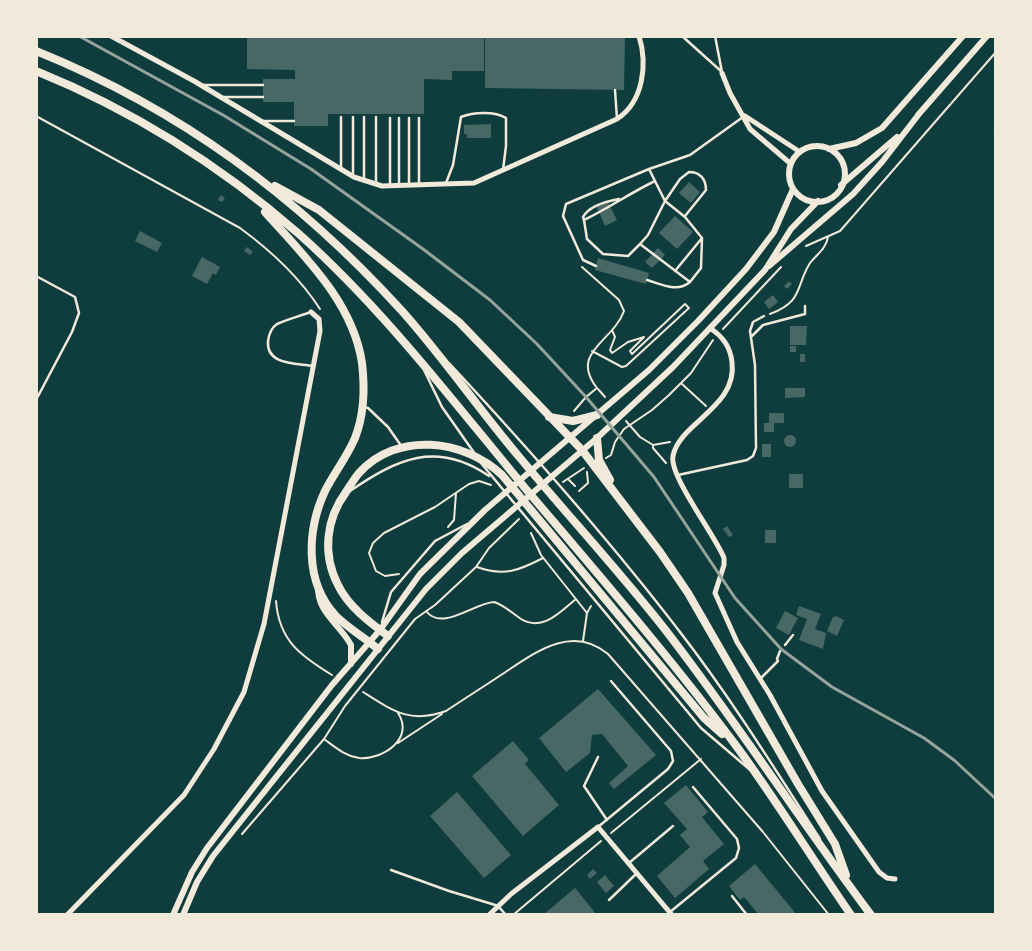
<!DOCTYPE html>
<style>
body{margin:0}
#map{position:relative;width:1032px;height:951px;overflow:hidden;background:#0f3d3e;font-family:Raleway,sans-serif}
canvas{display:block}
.frame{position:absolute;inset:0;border:38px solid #f1e9da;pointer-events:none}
</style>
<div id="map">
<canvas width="1032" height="951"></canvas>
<div class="frame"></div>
</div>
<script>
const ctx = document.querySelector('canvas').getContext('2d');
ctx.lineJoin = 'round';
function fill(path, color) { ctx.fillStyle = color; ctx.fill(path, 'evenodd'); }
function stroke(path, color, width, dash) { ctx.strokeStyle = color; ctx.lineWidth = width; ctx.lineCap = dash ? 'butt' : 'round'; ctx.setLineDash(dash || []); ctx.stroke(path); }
fill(new Path2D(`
 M247,36H484V71H452V80L424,79V114H328V126H294V102H263V79H295V70L247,69Z
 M485,36H625L624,90L485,88Z
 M491,124V138H467V134H464V125Z
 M689,182L700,192L691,203L679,193Z
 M221,195L225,198L222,202L218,200Z
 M607,200L617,220L605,226L596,205Z
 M675,216L693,232L677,249L659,233Z
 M140,231L162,243L157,252L135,241Z
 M247,247L253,252L250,255L244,251Z
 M658,248L665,255L652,268L645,262Z
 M202,257L220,267L216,275L213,273L207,284L192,276Z
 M598,258L649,273L646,284L595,270Z
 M789,281L792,284L787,289L784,286Z
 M773,295L778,302L769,309L764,302Z
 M790,326H807L806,345H790Z
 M790,346H796V352H790Z
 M800,354H805V362H800Z
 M785,388H805V397L785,398Z
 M769,413H784V423H774V432H764V423H769Z
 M784 441a6 6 0 1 1 12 0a6 6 0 1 1-12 0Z
 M762,444H771V457H762Z
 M789,474H803V488H789Z
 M727,526L733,535L729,537L723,529Z
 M765,530H776V543H765Z
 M799,606L821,614L815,629L826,633L823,649L799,640L807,619L796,615Z
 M785,611L798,618L789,635L776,628Z
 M836,616L844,620L837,636L827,631L833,617Z
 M598,689L656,755L614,789L609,783L628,766L602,734L592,735L590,753L566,772L539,738Z
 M513,741L529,760L525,764L559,805L523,836L472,776Z
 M686,785L708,812L702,817L724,844L703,861L709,869L675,898L657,876L690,847L680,835L687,829L664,803Z
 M457,792L511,855L484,878L430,816Z
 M755,864L797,915H759L744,897L740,900L729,886Z
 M593,869L597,873L590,879L587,875Z
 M605,875L614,886L606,893L597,882Z
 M575,888L597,915H543Z`), '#486865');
stroke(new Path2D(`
 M36,116L240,228C270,250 300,278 320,309
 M806,246L840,231L996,52
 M770,314C804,301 795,287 810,263C817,254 826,249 828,237
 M723,329L781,267
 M592,351L622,367L626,366L689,308L685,304L632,354L630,351L644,337L628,342L612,353L610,350L615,337L612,330
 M682,384L706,406
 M598,389L605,397
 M574,411L586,397L597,388C569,352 613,342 624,311L619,300L582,267
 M626,421L640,437L653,445V448L666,463
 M653,445L670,442
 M606,458L611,455L615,442L624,429L652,410L669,395L691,373L713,340
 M568,479L575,486
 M563,482L584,468
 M579,491L588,483L587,472
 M448,527L454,520L456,493
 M531,533L541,555L587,613
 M477,567C504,577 520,570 543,558
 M399,574L385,576L376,571L369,553L373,543L384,533L435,507L469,484L479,481L491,485
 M276,601C279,641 301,656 332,675
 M426,611C442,632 474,603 494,602C504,605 512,613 521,619C543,632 560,612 576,599
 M583,641L587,613L591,606
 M363,692C393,711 410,724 446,711C464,699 483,687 501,675C533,654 571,623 608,654L763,832L829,915
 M324,739C335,747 345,756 359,758C382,760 415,739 398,713
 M398,743L442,714
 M611,833L701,759
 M242,834L324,739L345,706L415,619L435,605L476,567L489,548L519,519
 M513,915L601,841`), '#f1e9da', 2);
stroke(new Path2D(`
 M682,36L722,72
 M715,36L722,72
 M202,85H263
 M615,90L617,119
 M224,97H263
 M341,117V168
 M390,118V186
 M399,118V186
 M419,118V184
 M263,121H294
 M995,129L996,128
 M649,169L665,201
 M353,176V117
 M364,181V117
 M376,183V117
 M446,183L453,165L461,117C473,112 495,111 506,118V146L503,170
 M409,186V118
 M619,199C608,201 589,206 583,217L584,220C609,208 630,193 655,181
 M665,201L680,179L689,172C700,172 706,179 706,190L685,216
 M584,220L587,239L603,254L628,256L640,244
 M596,266L583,260L563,216L566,204L649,169L690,155L743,117
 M675,271L702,238
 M36,276L75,297L79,313L72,332L36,400
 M647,280C661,284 677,293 690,282L701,268L702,238L685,217L665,201L648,235L640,244L690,282
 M311,312C300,316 288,319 277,324C271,328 269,334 268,341C266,365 295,363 313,366
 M751,337L763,325L805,314V306
 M449,363C530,450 608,538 680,632C731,698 775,769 820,839
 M424,370L442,407L475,454
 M363,407L368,408L388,427L402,447
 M481,463L701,728L749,769
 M678,475L747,460L753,456L756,448L755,365L750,331L753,322L764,316
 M350,491C397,459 436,440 489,476
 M382,622L391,592L435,541L467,524
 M785,645L793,635
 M761,678L778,661L777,659L780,651
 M598,757L584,786L607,820
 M598,827L668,769L673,761L671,751L611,681
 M629,863L673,826
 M391,870L449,891L492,904L498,906L506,915
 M732,896L747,915
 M609,900L636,874
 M670,912L736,858L739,848L737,839L693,787`), '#f1e9da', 2.5);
stroke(new Path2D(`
 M111,36L194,81L354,177L382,186L474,183L617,119C643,102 648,65 639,36
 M722,73L730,93L750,129L791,164
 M745,116L800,152
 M710,328C723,337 730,346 732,362C738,407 679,423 673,456C669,476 715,535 724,558V565L715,593L737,642L770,695L822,791L879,872L887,878L895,879
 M67,915L184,795L214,749L244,692L264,624L320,331L319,319L311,312
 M489,915L511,894L598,827L672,915`), '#f1e9da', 5);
stroke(new Path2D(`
 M918,115L987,36
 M789 174a28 28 0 1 1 56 0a28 28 0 1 1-56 0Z
 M829,149L856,143L882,128L963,36
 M841,185L897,137
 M769,266L853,194L882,162L919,114
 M318,586C317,613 339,623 351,645V664
 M173,915L192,872L207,848L332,685L380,630L420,574L485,510L649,370L698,321L746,269L774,232L793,189
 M183,915L197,882L213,856L426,589L462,553L597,438L673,367L765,270L791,229L818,201`), '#f1e9da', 6);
stroke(new Path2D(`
 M36,51C180,109 298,197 402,311C444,358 480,411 521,459C569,517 621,573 667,632C738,724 801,822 871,915
 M36,71C132,110 221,166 299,234C384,310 453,401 525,488C597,573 670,657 737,747C777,801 812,859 851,915
 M275,186L319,210L459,322L582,450L660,552L688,593L798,784L835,844L846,875
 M265,212C304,256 353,302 362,363C365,388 364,415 355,438C347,457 334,473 325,491C307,530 304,582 336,616C348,628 365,638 378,649
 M549,417L573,421L597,415
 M597,438L599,460L610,480
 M388,636C369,622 348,606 338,585C322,554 326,519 346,492C350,486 354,479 359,473C397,431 464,439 502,475L704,718L722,734`), '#f1e9da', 8);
stroke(new Path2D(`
 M79,36L223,115L311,169L423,249L490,300L537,344L586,397L654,477L735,598L781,649L832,687L924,738L954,760L996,799`), '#97a49c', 3);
</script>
